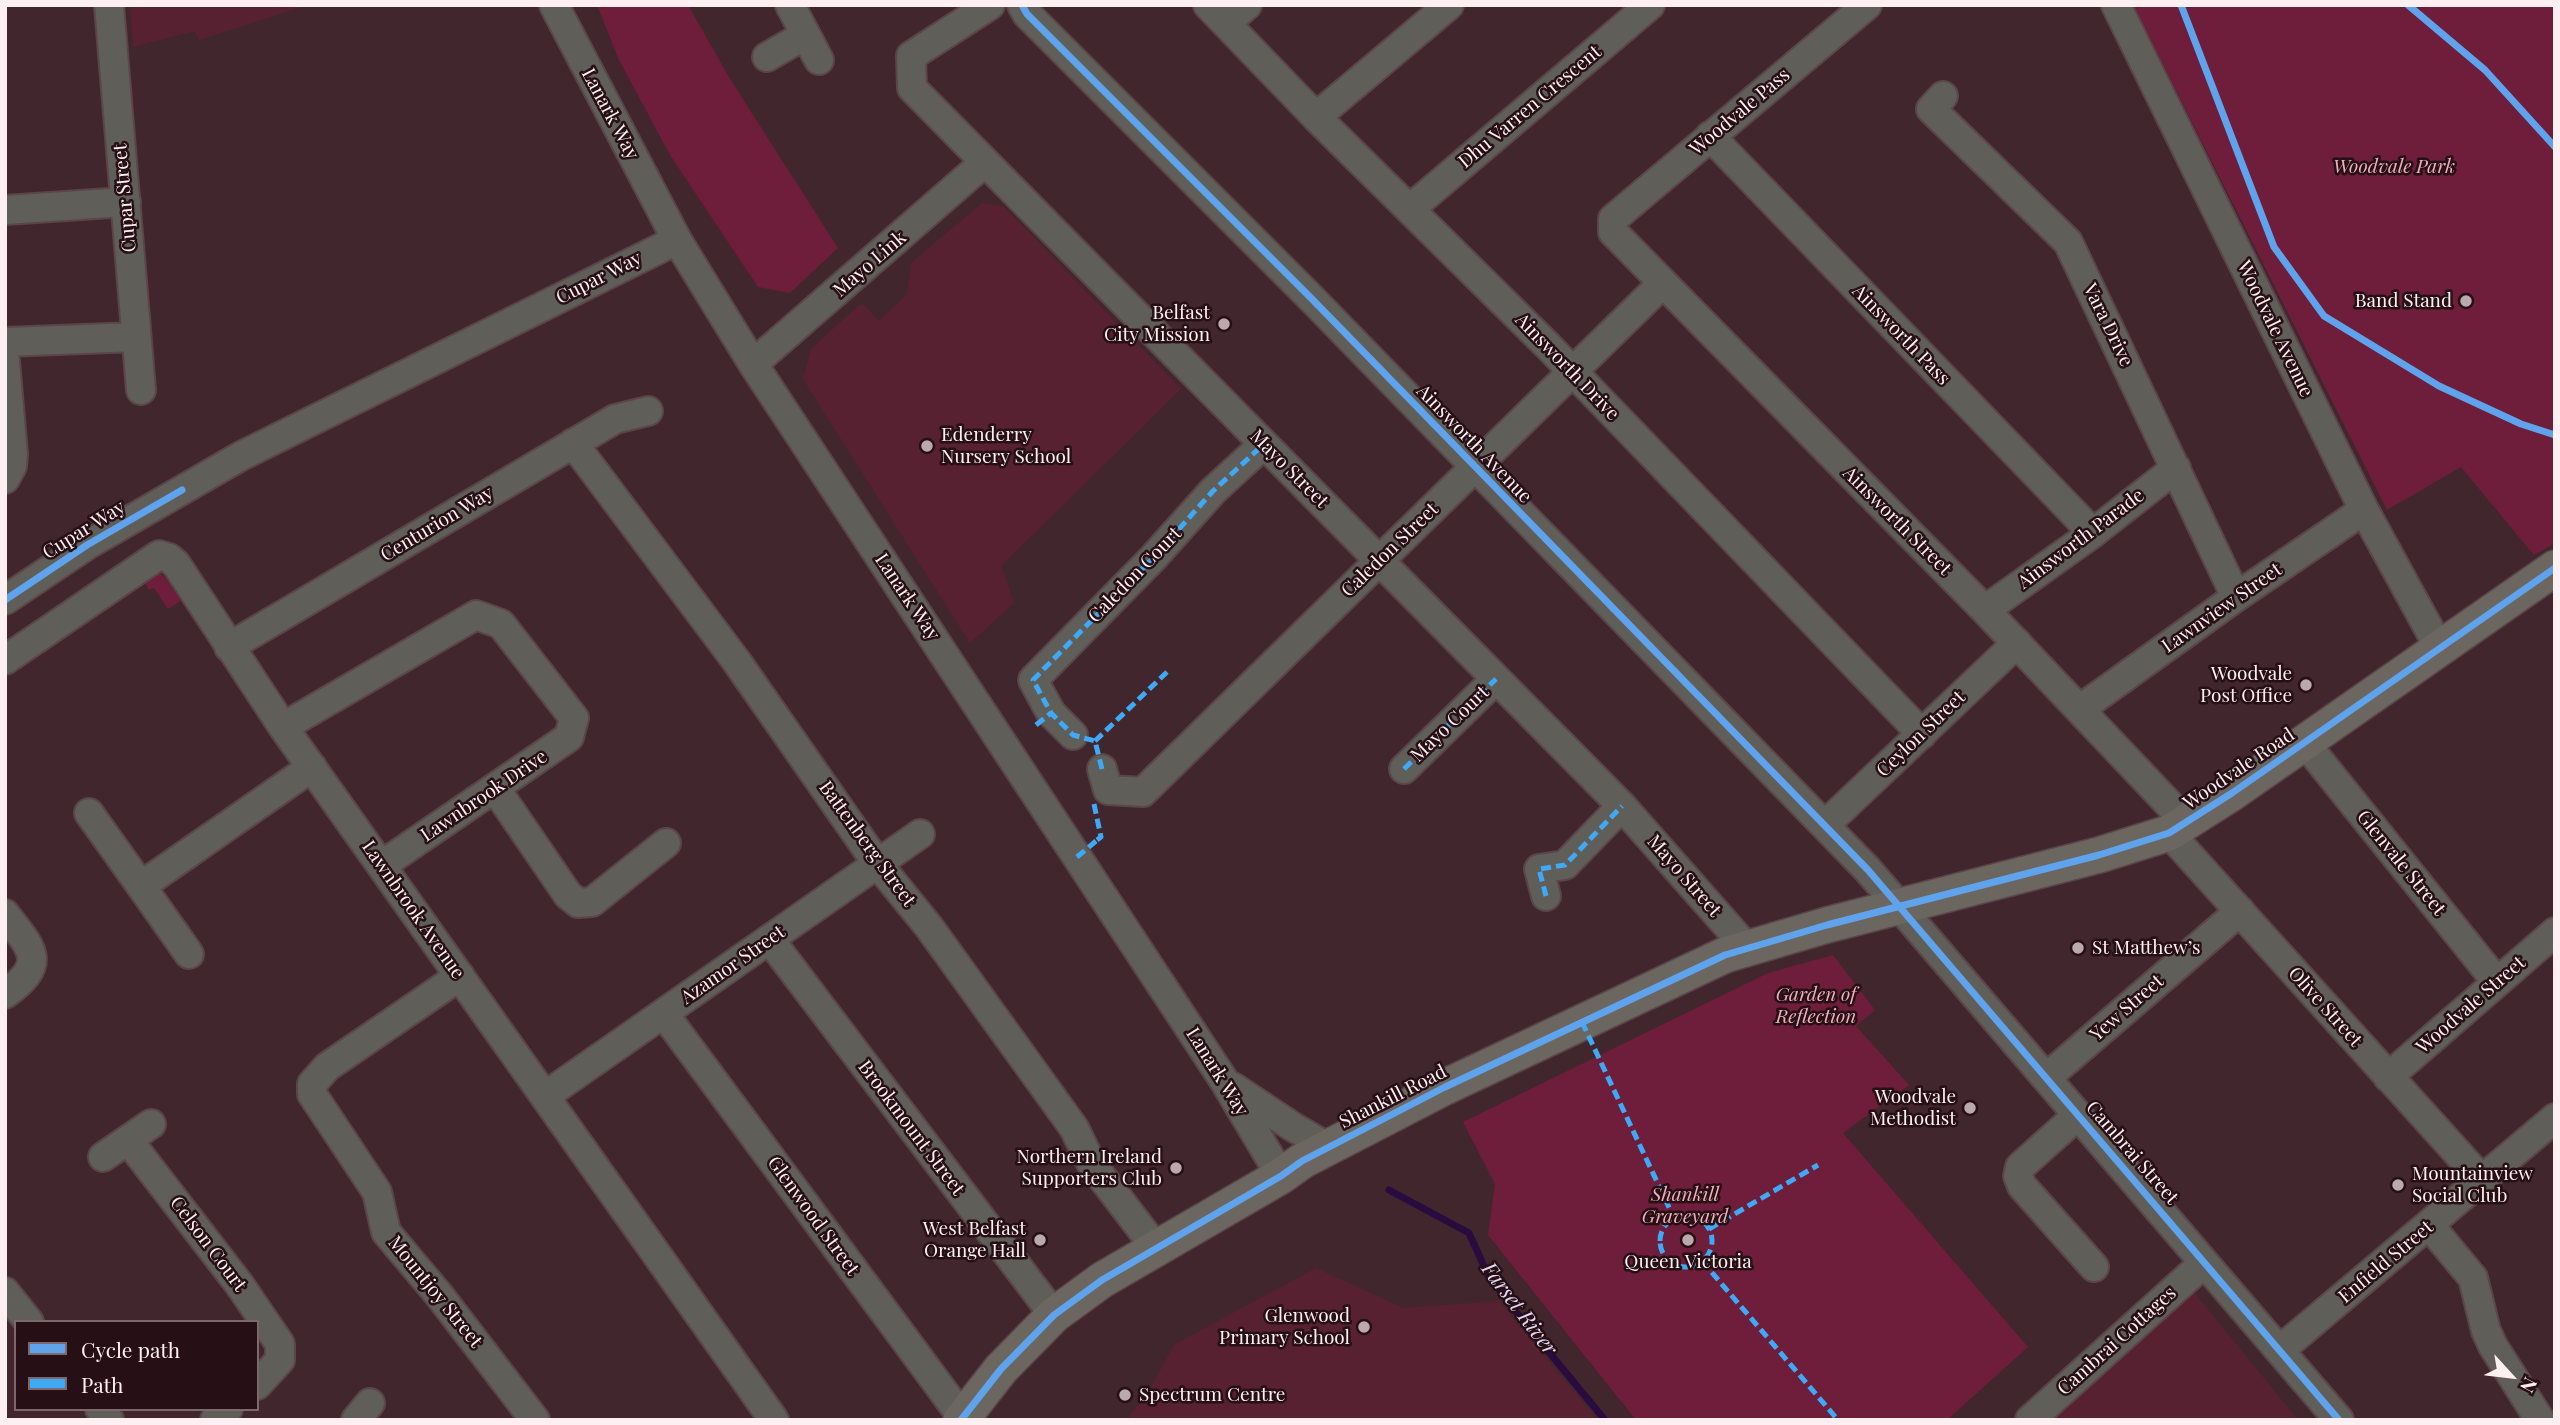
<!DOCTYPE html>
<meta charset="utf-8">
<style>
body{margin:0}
#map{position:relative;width:2560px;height:1425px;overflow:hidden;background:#42262e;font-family:"Playfair Display",serif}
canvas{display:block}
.frame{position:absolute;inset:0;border:7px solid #feeff2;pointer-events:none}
.legend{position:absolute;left:14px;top:1320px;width:245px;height:91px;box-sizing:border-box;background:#260f15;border:2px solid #7c696d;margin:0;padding:9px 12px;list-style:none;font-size:21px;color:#feeff2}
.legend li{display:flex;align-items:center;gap:14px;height:35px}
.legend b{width:35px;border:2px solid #7c696d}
.north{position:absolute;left:2476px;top:1341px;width:70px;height:70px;-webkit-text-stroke:5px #260f15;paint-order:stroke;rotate:117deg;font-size:19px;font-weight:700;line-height:28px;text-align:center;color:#feeff2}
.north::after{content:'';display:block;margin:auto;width:24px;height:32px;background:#feeff2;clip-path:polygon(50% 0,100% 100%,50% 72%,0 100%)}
</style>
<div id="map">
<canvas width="2560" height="1425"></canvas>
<div class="frame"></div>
<ul class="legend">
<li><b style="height:9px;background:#60a3ed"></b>Cycle path</li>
<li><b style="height:9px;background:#3fa9f5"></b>Path</li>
</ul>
<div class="north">N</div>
</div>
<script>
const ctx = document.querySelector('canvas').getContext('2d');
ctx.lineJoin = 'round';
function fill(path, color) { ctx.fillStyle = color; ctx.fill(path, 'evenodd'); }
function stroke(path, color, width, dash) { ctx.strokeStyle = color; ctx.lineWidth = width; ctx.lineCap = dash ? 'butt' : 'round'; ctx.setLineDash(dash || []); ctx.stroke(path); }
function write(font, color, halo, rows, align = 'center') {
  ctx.font = font + ' "Playfair Display",serif'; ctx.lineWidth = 5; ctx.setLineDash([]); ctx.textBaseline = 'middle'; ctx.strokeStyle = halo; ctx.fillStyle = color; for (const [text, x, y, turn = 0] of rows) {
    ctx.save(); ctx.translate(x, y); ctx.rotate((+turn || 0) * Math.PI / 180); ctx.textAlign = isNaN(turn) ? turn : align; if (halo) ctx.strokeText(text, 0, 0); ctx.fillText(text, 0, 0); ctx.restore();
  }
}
fill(new Path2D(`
 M130,5H308L199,40L194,31L133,47Z
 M982,203L1003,206L1181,389L1001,566L1014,603L970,643L803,379L811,349L859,305H864L879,321L907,294L911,263Z
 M1316,1268L1403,1308L1499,1301L1596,1418L1594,1420H1127L1154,1382L1174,1345Z
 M2194,1292L2298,1420H2052Z`), '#582132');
fill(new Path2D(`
 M597,5H688L730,79L838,248L790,293L758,287L670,155L619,60Z
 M2133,5H2555V543L2534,555L2461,467L2387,510Z
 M157,571L165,577L181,601L168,609L154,588L149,590L141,576Z
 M1833,955L1875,1010L1856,1026L1909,1085L1843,1133L2028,1347L1947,1420H1636L1488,1235L1495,1184L1463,1122L1768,973Z`), '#6e1d3a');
stroke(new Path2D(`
 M1389,1190L1469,1233L1488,1275L1524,1322L1605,1420`), '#290b3f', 7);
const minor = new Path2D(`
 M109,5L141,390
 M554,5L677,240L753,364L1225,1082L1281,1176
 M790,5L819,60
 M990,5L911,56L912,88L1622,806L1747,948
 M1022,5L1027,14L1312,299L1868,870L2339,1420
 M1208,5L1316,117L1548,346L1922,734
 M1867,5L1613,219V232L1985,610L2187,823
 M2116,5L2364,510L2440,649
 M1226,23L1247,5
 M767,57L805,35
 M1943,96L1931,109L2068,242L2236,597
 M1316,117L1449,5
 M1710,136L2093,533
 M1411,208L1650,5
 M5,210L126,202
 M5,342L136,337
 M5,361L13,454L12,466L5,479
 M753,364L985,162
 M573,443L737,662L877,863L929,927L1074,1128L1091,1163L1156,1248
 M5,600L87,545L241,456L677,240
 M1985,610L2093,533L2176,468
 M229,647L615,419L648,411
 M5,660L159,555L169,558L176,564L283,727L774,1420
 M2080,709L2236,597L2364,510
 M283,727L476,615L501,624L574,718L569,737L382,865
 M1073,735L1051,713L1033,680L1153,558L1213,491L1264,444
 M2305,743L2497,982
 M1102,769L1108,790L1143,792L1663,283
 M1404,769L1496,679
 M495,788L568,895L578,903L592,902L666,843
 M89,813L141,886
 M1825,825L2017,643
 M2169,833L2482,1180
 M1546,896L1539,869L1565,865L1622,806
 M5,914C33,950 48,963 5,994
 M770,940L1054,1315
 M189,954L141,886L312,767
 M460,976L327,1067L312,1084V1094L377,1192L386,1232L439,1295L535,1420
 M664,1014L963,1418
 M2388,1077L2555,932
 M2046,1078L2240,911
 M1233,1087L1293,1127L1329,1148
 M545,1096L920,834
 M2078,1115L2020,1167L2018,1176L2022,1186L2094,1267
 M128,1140L239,1284L280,1344V1360L257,1385
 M103,1157L151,1124
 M2430,1226L2473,1278L2486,1331L2493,1346L2540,1420
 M5,1292L29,1322
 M2280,1350L2555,1118
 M100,1409L109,1420
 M215,1420L228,1409
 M356,1420L370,1403
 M2030,1420L2204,1263`);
const major = new Path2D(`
 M961,1420L1001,1369L1054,1315L1102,1280L1281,1176L1302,1161L1445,1087L1725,955L1827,925L2099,855L2169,833L2232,793L2555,568`);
stroke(minor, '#5a454a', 32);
stroke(major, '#5a454a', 38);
stroke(minor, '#605e58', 28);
stroke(major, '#6b6760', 35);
stroke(new Path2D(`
 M1036,725L1051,713
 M1095,741L1167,672
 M1102,769L1095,741L1073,735L1051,713L1033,680L1153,558L1213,491L1264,444
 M1404,769L1496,679
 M1094,804L1101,837L1097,840
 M1077,857L1096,841
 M1546,896L1539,869L1565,865L1622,806
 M1582,1022L1674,1218
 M1660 1241a26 26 0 1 1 52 0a26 26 0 1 1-52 0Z
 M1709,1229L1818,1165
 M1702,1261L1838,1420`), '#3fa9f5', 5, [10, 5]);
stroke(new Path2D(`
 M1022,5L1027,14L1312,299L1868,870L2339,1420
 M2181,5L2274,247L2324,316L2439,386L2521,424L2555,435
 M2408,5L2485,70L2555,147
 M5,600L87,545L182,490
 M961,1420L1001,1369L1054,1315L1102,1280L1281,1176L1302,1161L1445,1087L1725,955L1827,925L2099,855L2169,833L2232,793L2555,568`), '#60a3ed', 7);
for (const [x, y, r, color] of [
 [2466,301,7,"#bca9ad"],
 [1224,324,7,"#bca9ad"],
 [927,446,7,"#bca9ad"],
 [2306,685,7,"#bca9ad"],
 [2078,948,7,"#bca9ad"],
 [1970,1108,7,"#bca9ad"],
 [1176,1168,7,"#bca9ad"],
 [2398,1185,7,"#bca9ad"],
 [1040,1240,7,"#bca9ad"],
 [1688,1240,7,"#bca9ad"],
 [1364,1327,7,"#bca9ad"],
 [1125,1395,7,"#bca9ad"]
]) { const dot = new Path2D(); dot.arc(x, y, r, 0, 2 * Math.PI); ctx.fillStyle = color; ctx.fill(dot); stroke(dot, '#260f15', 2.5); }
write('19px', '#feeff2', '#260f15', [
 ["Dhu Varren Crescent",1530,107,-40],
 ["Woodvale Pass",1740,112,-40],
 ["Lanark Way",610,114,62],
 ["Cupar Street",125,198,-95],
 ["Mayo Link",870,264,-41],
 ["Cupar Way",599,278,-27],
 ["Vara Drive",2108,325,64],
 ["Woodvale Avenue",2275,329,64],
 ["Ainsworth Pass",1901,335,46],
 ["Ainsworth Drive",1567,367,46],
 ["Ainsworth Avenue",1474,444,46],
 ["Mayo Street",1289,469,45],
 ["Ainsworth Street",1897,521,45],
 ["Centurion Way",437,524,-31],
 ["Cupar Way",84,530,-32],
 ["Ainsworth Parade",2081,539,-37],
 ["Caledon Street",1390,550,-44],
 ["Caledon Court",1135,575,-46],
 ["Lanark Way",907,597,56],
 ["Lawnview Street",2222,608,-35],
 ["Mayo Court",1450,724,-44],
 ["Ceylon Street",1921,734,-44],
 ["Woodvale Road",2239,769,-34],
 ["Lawnbrook Drive",484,796,-34],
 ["Battenberg Street",867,844,54],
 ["Glenvale Street",2401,863,51],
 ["Mayo Street",1684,876,49],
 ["Lawnbrook Avenue",413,910,55],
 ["Azamor Street",733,965,-35],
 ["Woodvale Street",2471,1005,-41],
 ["Olive Street",2325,1007,48],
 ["Yew Street",2127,1008,-41],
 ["Lanark Way",1217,1072,58],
 ["Shankill Road",1393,1097,-27],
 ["Brookmount Street",911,1128,53],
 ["Cambrai Street",2132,1153,49],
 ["Glenwood Street",813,1216,54],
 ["Celson Court",208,1244,53],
 ["Enfield Street",2386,1262,-40],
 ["Mountjoy Street",435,1292,51],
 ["Cambrai Cottages",2117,1341,-42]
]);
write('italic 19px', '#efaebd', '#260f15', [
 ["Woodvale Park",2394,167],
 ["Garden of",1816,995],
 ["Reflection",1816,1017],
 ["Shankill",1685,1195],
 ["Graveyard",1685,1217]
]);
write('19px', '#feeff2', '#260f15', [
 ["Band Stand",2452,301],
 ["Belfast",1210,313],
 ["City Mission",1210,335],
 ["Edenderry",941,435,"left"],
 ["Nursery School",941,457,"left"],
 ["Woodvale",2292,674],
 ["Post Office",2292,696],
 ["St Matthew’s",2092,948,"left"],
 ["Woodvale",1956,1097],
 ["Methodist",1956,1119],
 ["Northern Ireland",1162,1157],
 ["Supporters Club",1162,1179],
 ["Mountainview",2412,1174,"left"],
 ["Social Club",2412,1196,"left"],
 ["West Belfast",1026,1229],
 ["Orange Hall",1026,1251],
 ["Queen Victoria",1688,1262,"center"],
 ["Glenwood",1350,1316],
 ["Primary School",1350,1338],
 ["Spectrum Centre",1139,1395,"left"]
], 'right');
write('italic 21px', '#e4d9f5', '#260f15', [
 ["Farset River",1519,1309,53]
]);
</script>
